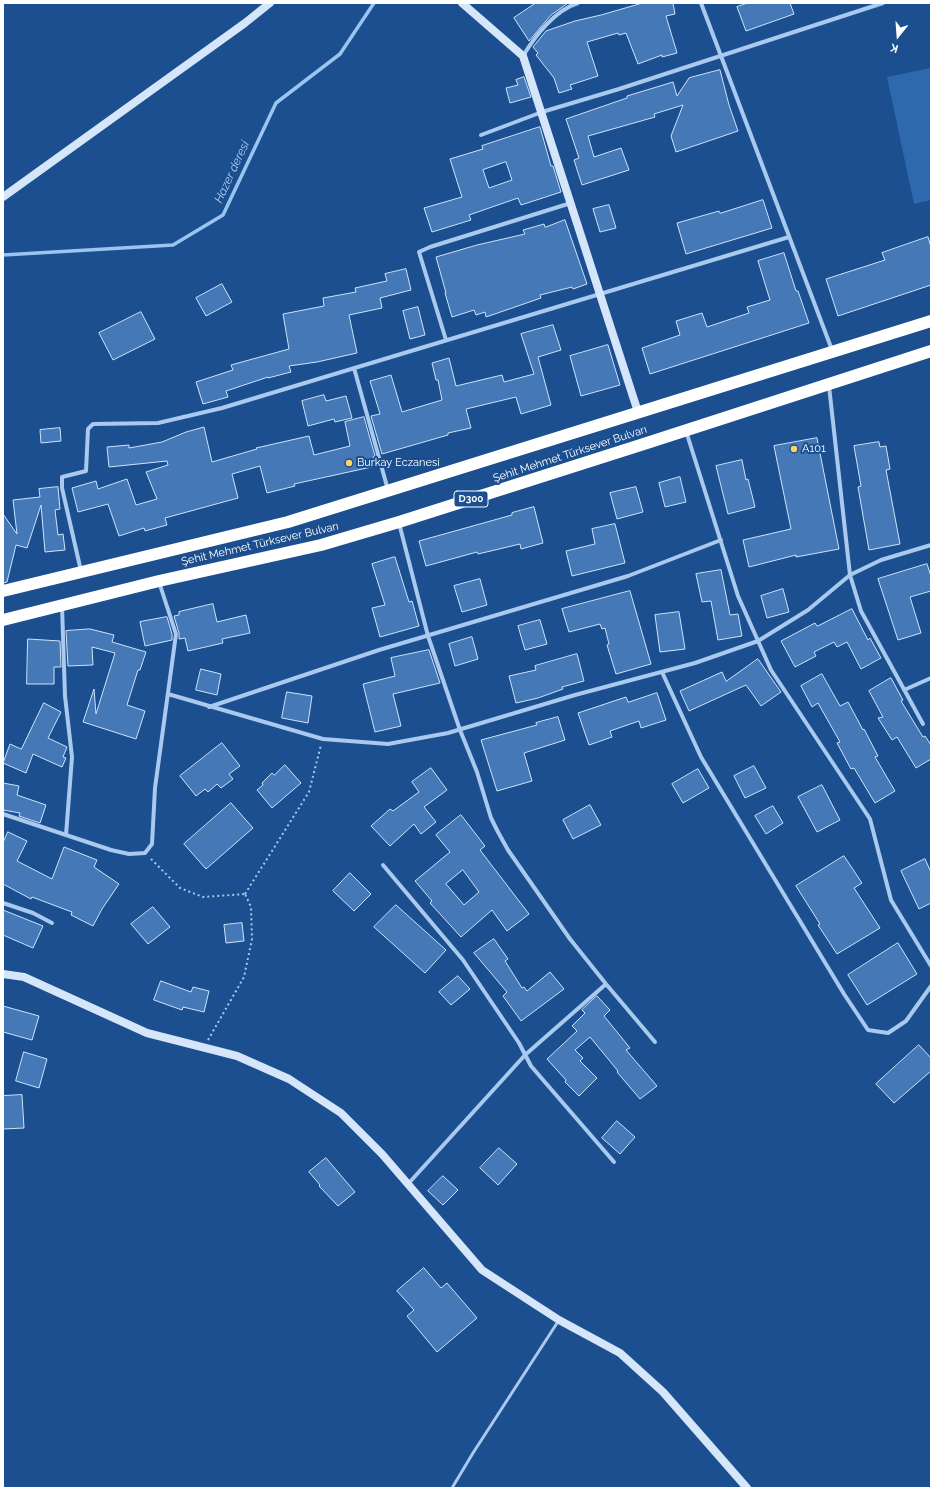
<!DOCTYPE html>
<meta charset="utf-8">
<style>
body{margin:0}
#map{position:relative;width:934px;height:1491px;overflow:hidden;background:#1b4f8f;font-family:Raleway,sans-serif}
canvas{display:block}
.frame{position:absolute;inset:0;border:4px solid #fff;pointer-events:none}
.north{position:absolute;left:878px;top:16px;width:40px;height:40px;-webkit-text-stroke:3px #1b4f8f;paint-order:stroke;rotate:197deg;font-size:11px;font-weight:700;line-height:16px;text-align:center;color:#fff}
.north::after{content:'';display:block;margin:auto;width:14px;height:18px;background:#fff;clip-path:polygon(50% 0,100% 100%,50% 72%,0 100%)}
</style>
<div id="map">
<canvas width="934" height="1491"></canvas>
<div class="frame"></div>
<div class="north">K</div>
</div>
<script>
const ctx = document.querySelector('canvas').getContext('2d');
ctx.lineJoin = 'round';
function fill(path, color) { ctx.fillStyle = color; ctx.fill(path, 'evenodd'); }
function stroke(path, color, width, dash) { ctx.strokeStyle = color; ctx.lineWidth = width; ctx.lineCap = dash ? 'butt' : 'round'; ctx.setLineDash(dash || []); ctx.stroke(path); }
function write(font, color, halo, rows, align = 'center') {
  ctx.font = font + ' Raleway,sans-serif'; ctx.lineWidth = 4; ctx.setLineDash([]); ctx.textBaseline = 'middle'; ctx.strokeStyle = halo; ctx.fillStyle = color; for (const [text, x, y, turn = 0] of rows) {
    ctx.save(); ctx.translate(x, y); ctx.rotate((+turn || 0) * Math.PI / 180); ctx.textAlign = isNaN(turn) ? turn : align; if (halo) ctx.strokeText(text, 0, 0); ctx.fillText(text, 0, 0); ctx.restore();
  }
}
fill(new Path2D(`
 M931,68V200L914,204L887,77Z`), '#2e69ad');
stroke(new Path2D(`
 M3,255L173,245L223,215L276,103L340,54L374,3`), '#9cc4f0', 3.5);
const building = new Path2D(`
 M536,3H568L551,15L529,41L514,18Z
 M643,3H673L675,14L666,16L677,53L662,57V55L638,64L626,33L619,35L618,33L587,42L598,76L570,85L572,89L559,93L554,78L536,55L538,53L533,47L546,31L575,21L601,15Z
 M748,3H790L794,14L746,31L737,7Z
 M720,70L729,105L738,131L676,152L671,136L683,105L654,114L655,117L588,136L594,157L621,148L629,170L582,185L574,160L579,158L566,119L627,98V96L673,82L677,96L689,78Z
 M524,77L531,97L510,103L506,88L518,85L516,80Z
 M540,127L551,166H553L561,192L521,205L518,198L469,215L471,220L432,232L424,208L462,197L450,159L483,149L482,146ZM506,162L512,180L489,188L483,170Z
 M763,200L772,228L686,254L677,223L719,211L720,213Z
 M609,205L616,228L600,232L593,209Z
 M565,220L587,284L573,289L572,287L540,295L541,298L486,317L485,312L476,315L474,310L452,317L445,293H446L436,257L477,245L525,234L523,230L544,224L545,227Z
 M928,237L931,247V285L838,316L826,279L885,260L882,253Z
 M784,253L796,291H798L809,323L650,374L642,348L680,335L676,321L702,313L707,327L749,313L747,307L770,300L758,261Z
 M406,269L411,290L380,298L382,308L349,315L357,353L317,362L289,366L291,372L268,378V377L226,391L228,397L203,404L196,382L233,370L231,365L289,349L283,314L324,306L323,298L356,292L355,288L387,281L385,274Z
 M222,284L232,302L206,316L196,298Z
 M418,307L425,335L410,339L403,311Z
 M141,312L155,339L113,360L99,333Z
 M553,325L561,350L538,357L551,405L521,414L516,397L466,409L471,428L448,433V435L382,454L371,416L380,414L370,381L391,375L402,412L442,400L438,380H436L432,363L449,358L456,386L502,375L504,382L534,374L521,334Z
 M608,345L620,385L581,396L570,356Z
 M324,395L326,401L346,396L352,418L335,422L334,419L308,426L302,401Z
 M364,417L375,456L373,457L376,466L294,484L295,486L267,493L260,466L232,474L238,498L165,518L167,525L145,531L144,528L119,536L108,504L78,512L72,488L96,481L98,489L127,479L136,505L157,499L146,472L168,465L167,461L109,467L107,447L129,445V448L162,442L186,432L204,427L212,462L257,449L256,448L309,436L314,455L350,446L345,422Z
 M60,428L61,441L41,443L40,430Z
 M817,438L839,549L796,557V555L749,567L743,540L791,529L774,446Z
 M879,442L880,447L886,446L890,469L886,470L900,544L869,550L858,487L861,486L854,446Z
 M742,460L746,480L748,479L755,507L728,514L716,466Z
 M680,477L686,502L665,507L659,483Z
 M58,487L60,509L55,510L58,535L63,534L65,550L45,552L41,505L27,548L16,545L7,582L3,583V514L17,534L13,500L40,497L39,489Z
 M636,487L643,512L617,519L610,493Z
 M534,507L543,543L521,549L520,544L478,554L477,552L426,566L419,541L512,515V513Z
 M615,524L625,563L572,576L566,551L595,544L592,529Z
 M395,557L409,602L412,601L419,626L380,637L372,608L385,605L372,564Z
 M927,564L931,576V591L910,597L921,633L898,640L878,579Z
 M721,570L730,615L738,614L742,636L718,640L711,601L702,602L696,574Z
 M480,579L487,605L462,612L454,586Z
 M783,589L789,612L767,618L761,596Z
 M630,591L651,664L616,674L607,645L609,644L605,628L602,629L600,624L569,632L562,609Z
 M213,604L217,622L246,615L250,633L222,639L223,643L188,651L185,638L179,639V633L174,616L179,615V612Z
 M852,609L868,640L870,638L881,658L861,669L847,642L837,647L834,642L814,652L816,656L795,667L781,641L815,623L817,626Z
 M679,612L685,649L660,652L655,615Z
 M167,617L172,634V640L145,646L140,622Z
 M540,620L547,644L525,650L518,626Z
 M90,629L114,635L112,642L146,652L140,670H138L127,705L145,711L136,739L83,722L94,689L96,714L115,653L92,647L93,665L68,666L66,631Z
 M472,637L478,659L455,666L449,644Z
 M28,639L60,641L61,667H54V684H27Z
 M429,650L440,683L393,694L401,726L375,732L363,684L395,676L391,658Z
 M577,654L584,681L562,687L563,689L538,698L516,703L509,676L536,670L535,666Z
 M758,659L781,692L761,706L746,685L689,711L680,691L722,672L726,681Z
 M201,669L221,674L217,695L196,690Z
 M822,674L840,706L848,702L863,730L864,729L878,756L875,757L895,791L875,803L854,768L851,769L837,743L840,742L818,703L812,707L801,686Z
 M891,678L903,700L901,701L923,737L925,736L931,745V759L916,768L897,737L892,740L878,718L883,717L869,691Z
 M287,692L312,696L308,723L282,718Z
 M657,693L666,720L641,728L639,721L610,731L612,737L589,745L578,713L626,697L628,702Z
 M44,703L61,712L48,738L67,747L63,757L66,758L62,767L33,754L26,773L3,763L10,744L21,749Z
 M558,717L565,740L524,753L532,781L497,791L481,740L537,725L536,723Z
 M222,743L240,766L229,774L233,779L221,788L217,784L208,792L205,789L196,796L180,776Z
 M285,765L301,783L272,808L257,790L263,785L262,783L272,773L274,775Z
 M754,766L766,788L745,798L734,776Z
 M431,768L447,790L424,807L436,822L421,834L414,824L390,846L371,826L390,809L393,811L419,792L412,782Z
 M698,769L709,788L683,803L672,784Z
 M3,783L19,786L17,795L46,805L40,823L19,816L20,813L3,810Z
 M822,785L840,820L817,832L798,797Z
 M231,803L253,828L206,869L184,844Z
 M590,805L601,825L573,839L563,820Z
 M773,806L783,823L766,834L755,816Z
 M461,815L485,846L480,850L529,914L507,931L492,910L461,937L430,903L432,901L415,881L450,852L436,835ZM463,870L479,892L464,905L446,884Z
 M8,832L27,841L17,861L52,879L64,847L97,860L94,867L119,884L102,909L93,926L71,915L72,912L32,897L31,899L3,884V843Z
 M844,856L862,883L854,888L880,928L837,954L818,925L820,924L796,886Z
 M925,859L931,872V903L919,909L901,871Z
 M350,873L371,894L354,911L333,891Z
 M396,905L446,950L425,973L374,927Z
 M153,907L170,927L148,944L131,924Z
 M3,910L43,926L33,948L3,935Z
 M242,923L244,941L226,943L224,925Z
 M494,939L508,959L505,961L522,988L524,987L527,991L550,972L564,989L521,1021L503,996L507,992L474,953Z
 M898,943L917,974L867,1005L848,975Z
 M458,976L470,989L451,1005L439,992Z
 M161,981L191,992L193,987L209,991L204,1012L183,1007L182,1010L154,1000Z
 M597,996L610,1010L604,1016L630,1048L626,1050L657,1086L640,1099L617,1072L618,1071L590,1037L575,1050L583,1058L580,1061L597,1078L579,1096L565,1082L566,1080L547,1059L577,1031L572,1026L585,1013L582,1010Z
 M3,1006L39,1016L32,1040L3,1032Z
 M919,1045L931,1058V1071L894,1103L876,1084Z
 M24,1052L47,1059L39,1088L16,1081Z
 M22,1095L24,1128L3,1129V1096Z
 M617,1121L635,1137L620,1154L602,1138Z
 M499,1148L517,1164L498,1185L480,1168Z
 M326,1158L355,1192L338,1206L319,1186L320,1185L309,1172Z
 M443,1176L458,1190L443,1205L428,1191Z
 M424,1268L441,1288L447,1283L477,1318L437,1352L407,1316L414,1310L397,1291Z`);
fill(building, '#4478b7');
stroke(building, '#cfe3fa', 1);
stroke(new Path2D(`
 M151,859L180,888L203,897L245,894
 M245,894L309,792L321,745
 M208,1040L244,977L252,939L251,907L245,894`), '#a9c9ee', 2, [2, 3]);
stroke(new Path2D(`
 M452,1488L473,1453L559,1320`), '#a9c9ee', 3);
stroke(new Path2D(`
 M701,3L832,350
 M523,56C535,36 555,10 578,3
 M481,135L542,112L619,89L883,3
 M446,340L419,252L430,247L571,203
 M354,368L388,490
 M829,386L850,575L861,611L923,724
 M686,431L738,596L771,670L870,819L891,900L931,966
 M399,523L428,636L460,730L477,772L491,818L498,832L508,850L570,939L606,984L655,1042
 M81,571L62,488V477L86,471L88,429L93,424L158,423L222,408L789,237
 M62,606L65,696L72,757L66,835
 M662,672L701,757L844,994L868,1030L888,1033L906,1021L931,986
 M904,690L931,678
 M168,694L323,739L388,744L448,733L575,695L695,663L758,641L808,610L850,575L881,560L931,545
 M209,707L379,650L628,576L721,540
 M3,814L111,850L129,854L145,853L152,844L155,788L176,634L159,582
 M383,865L463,960L519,1043L531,1066L614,1162
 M3,903L33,913L52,923
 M408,1184L525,1055L606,984`), '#a9c9ee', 4);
stroke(new Path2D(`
 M462,3L523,56L638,412
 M3,197L245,23L270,3
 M3,974L24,977L147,1033L237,1056L289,1079L341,1113L382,1154L482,1270L559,1320L620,1353L663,1392L747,1488`), '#d6e6fa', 8);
stroke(new Path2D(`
 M3,591L288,522L931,321
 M3,620L159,581L321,545L399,522L650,442L931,351`), '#fff', 12);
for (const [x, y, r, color] of [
 [794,449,4,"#ffd166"],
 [349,463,4,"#ffd166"]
]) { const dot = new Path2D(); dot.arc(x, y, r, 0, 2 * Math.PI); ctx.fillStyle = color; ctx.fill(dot); stroke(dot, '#1b4f8f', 1.5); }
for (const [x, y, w] of [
 [471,499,34]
]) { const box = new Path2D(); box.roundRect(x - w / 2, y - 8, w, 16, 3); ctx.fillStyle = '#1b4f8f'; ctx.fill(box); stroke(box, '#fff', 1); }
write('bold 10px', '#fff', null, [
 ["D300",471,499]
]);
write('11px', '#fff', '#1b4f8f', [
 ["A101",802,449],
 ["Burkay Eczanesi",357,463]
], 'left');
write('11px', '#fff', '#1b4f8f', [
 ["Şehit Mehmet Türksever Bulvarı",570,454,-18],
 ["Şehit Mehmet Türksever Bulvarı",260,544,-13]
]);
write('italic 12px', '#b5d3f5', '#1b4f8f', [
 ["Hazer deresi",232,172,-65]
]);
</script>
